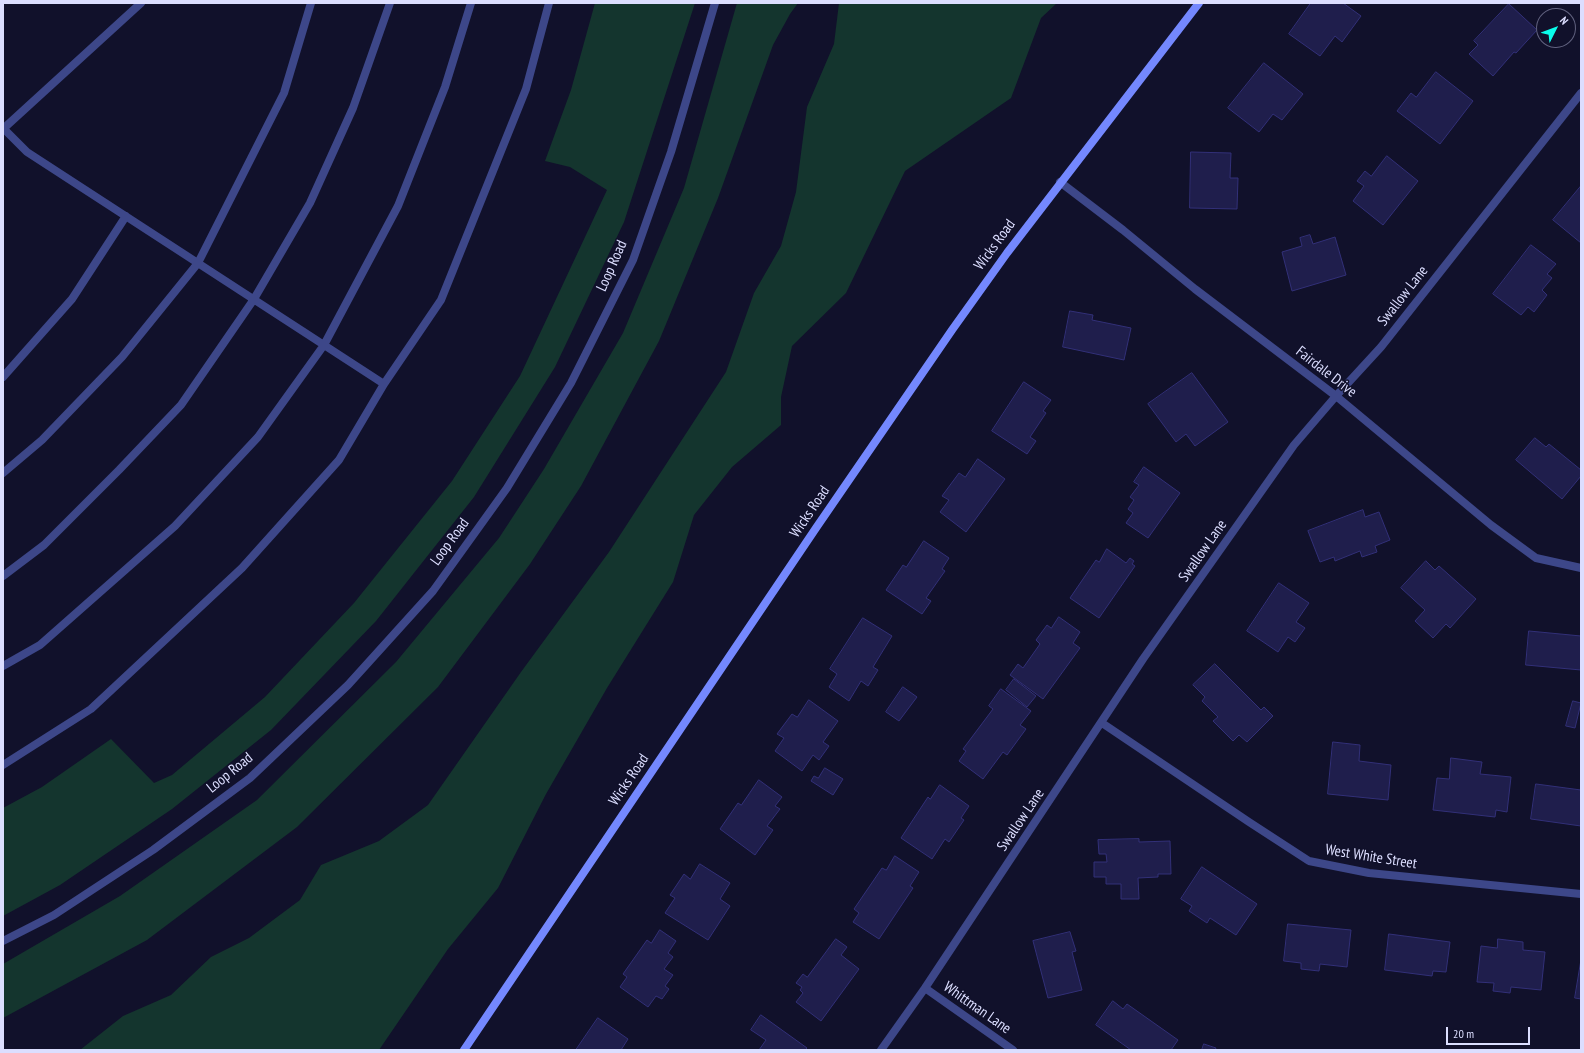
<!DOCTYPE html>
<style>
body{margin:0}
#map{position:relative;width:1584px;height:1053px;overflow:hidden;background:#11112b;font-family:"PT Sans Narrow",sans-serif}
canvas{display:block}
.frame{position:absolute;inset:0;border:4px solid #dcdeff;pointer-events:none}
.north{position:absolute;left:1536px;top:8px;width:40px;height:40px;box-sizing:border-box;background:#11112b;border:1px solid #626380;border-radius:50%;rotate:48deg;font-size:11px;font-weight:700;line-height:16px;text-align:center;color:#dcdeff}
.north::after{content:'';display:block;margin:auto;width:14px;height:18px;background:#0afdeb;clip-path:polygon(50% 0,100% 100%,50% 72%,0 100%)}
.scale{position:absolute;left:1446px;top:1027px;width:84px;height:18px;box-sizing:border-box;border:2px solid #dcdeff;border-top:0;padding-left:5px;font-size:12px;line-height:14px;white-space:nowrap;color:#dcdeff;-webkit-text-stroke:3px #11112b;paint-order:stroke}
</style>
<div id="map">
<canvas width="1584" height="1053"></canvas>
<div class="frame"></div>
<div class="north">N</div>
<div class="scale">20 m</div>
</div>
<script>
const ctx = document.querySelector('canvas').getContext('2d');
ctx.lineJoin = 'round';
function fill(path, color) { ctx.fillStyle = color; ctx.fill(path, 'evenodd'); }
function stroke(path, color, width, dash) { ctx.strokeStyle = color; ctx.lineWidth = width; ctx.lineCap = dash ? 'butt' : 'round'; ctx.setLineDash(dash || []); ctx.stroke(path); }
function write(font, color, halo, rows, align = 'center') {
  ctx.font = font + ' "PT Sans Narrow",sans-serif'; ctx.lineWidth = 3; ctx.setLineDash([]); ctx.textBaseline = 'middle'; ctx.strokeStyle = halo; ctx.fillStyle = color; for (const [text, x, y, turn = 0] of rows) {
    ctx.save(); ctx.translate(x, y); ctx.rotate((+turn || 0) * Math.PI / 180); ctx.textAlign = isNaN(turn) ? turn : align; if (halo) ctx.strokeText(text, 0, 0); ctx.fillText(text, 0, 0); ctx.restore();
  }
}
fill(new Path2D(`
 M595,3H695L624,222L555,367L474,497L376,621L271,730L172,809L60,885L3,916V808L42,787L111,739L154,783L172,775L265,697L354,603L452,481L520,376L607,190L570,167L545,161L571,90Z
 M737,3H798L790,14L773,45L718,198L659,341L581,486L530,564L438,687L297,827L147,940L3,1018V964L120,896L257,800L396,662L499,538L544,469L623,333L684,188Z
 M839,3H1057L1041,18L1011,98L905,171L846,293L792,346L781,397V425L732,467L694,515L673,582L607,688L546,794L498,888L448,949L379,1050H80L123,1016L171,995L211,957L249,938L300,900L321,865L379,841L428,805L521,672L609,552L726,372L754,293L781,246L796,192L807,107L834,44Z`), '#14352e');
const building = new Path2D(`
 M1311,3H1343L1361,16L1342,42L1335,36L1320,56L1289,34Z
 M1509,4L1537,30L1516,53L1514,52L1493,76L1469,54L1478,45L1474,41Z
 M1264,63L1303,94L1282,120L1273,114L1259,132L1228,108Z
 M1436,72L1473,101L1440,144L1397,111L1411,93L1416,97Z
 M1191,152L1231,153L1230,178H1238L1237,209L1190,208Z
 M1387,156L1418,181L1383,225L1353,201L1364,186L1357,181L1365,171L1371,176Z
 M1581,186V243L1553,220Z
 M1310,235L1313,244L1335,237L1346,275L1292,291L1282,252L1302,246L1300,238Z
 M1531,245L1556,264L1547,274L1552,278L1542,290L1547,295L1534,312L1528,307L1521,315L1493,294Z
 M1070,311L1093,315L1092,320L1131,328L1124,360L1063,347Z
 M1192,373L1228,422L1195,446L1186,434L1176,442L1148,404Z
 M1024,382L1051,400L1043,411L1046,413L1030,437L1036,441L1027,454L992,431Z
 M1535,438L1546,447L1549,444L1581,470V476L1562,499L1516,460Z
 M978,459L1005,479L966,532L940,512L949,500L942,496L959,473L965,477Z
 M1144,467L1180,493L1148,538L1126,523L1133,513L1128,509L1134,500L1130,497L1139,485L1134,482Z
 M1363,510L1365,517L1379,512L1390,540L1375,546L1377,552L1362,557L1360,551L1335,561L1334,557L1320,562L1308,531Z
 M924,541L949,558L942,569L945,571L926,598L931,601L922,614L886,590L903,565L906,567Z
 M1107,549L1126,563L1130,558L1134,561L1132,564L1135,566L1099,618L1070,598L1096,560L1099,562Z
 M1426,561L1435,570L1439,566L1476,599L1450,628L1446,624L1433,638L1415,621L1425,610L1401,588Z
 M1279,583L1309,603L1296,622L1305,628L1295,642L1288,637L1278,652L1247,631Z
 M1059,617L1080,632L1073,643L1080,648L1043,699L1010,675L1018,664L1023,668L1040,644L1036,640L1047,625L1051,628Z
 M863,618L892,636L873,667L878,670L868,686L861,681L849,701L829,687L837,674L830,669Z
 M1529,631L1581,636V670L1526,665Z
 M1215,664L1261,710L1264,707L1273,716L1247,742L1239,735L1233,741L1213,721L1218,717L1202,701L1205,697L1193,685Z
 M1014,679L1036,696L1027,707L1006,690Z
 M903,687L917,697L899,721L886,712Z
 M1001,689L1031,711L1020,725L1026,729L1007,755L1003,752L983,779L959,761L966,751L963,749L993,709L989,706Z
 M809,700L838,721L823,742L829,746L819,760L813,755L802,771L775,751L784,738L777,734L792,714L797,717Z
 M1573,701L1581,703L1575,728L1566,726Z
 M1333,742L1360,745L1359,761L1391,765L1388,800L1328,794Z
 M1451,758L1482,762L1480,774L1511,777L1507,812L1496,810L1495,817L1433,810L1437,778L1449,779Z
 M825,768L843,779L833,795L811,781L814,776L818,778Z
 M759,780L782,797L775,806L780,809L767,826L773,830L755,855L720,829L738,803L741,805Z
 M1536,784L1581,790V826L1531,819Z
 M940,785L969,806L961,818L964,820L949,842L945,839L932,859L901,838L928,797L930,799Z
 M1139,839V842L1170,841L1171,874H1158V877L1138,878L1139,899H1121V884H1106V877H1094V862H1107L1106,854H1099L1098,840Z
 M895,856L919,872L910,886L913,888L879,939L853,922L859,913L854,909L882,868L886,870Z
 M700,864L730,883L720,899L730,906L708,940L665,913L675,898L670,895L684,874L690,879Z
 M1202,867L1257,904L1236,935L1210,918L1207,923L1189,911L1192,906L1181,899Z
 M1288,924L1351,930L1347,967L1320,964L1319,971L1301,969V963L1284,961Z
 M660,930L676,941L668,953L673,957L664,969L673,975L665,986L669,989L662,999L656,996L648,1007L620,987L627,977L623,974L647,940L651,943Z
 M1070,932L1076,951L1072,952L1082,990L1048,998L1033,941Z
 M1389,934L1450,942L1446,972L1433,971L1432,976L1385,970Z
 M836,939L847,947L841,955L859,969L821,1021L796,1002L803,993L800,990L802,987L796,983L803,974L807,977Z
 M1498,939L1523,942V950L1545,952L1541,990L1511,987L1510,993L1493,991L1494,983L1477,982L1481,946L1497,948Z
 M1581,960V999L1575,998Z
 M1113,1001L1123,1009L1127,1004L1178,1040L1171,1050H1131L1096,1025Z
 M761,1015L807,1048L805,1050H759L766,1040L751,1030Z
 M598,1018L628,1039L621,1050H576Z
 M1204,1044L1216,1048L1215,1050H1202Z`);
fill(building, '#1f1e4c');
stroke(building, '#323078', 1);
stroke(new Path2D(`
 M3,129L141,3
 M4,129L27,152L384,384
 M3,377L72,299L126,216
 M3,473L42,440L122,357L198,263L284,93L311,3
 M3,576L44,545L119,470L181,405L254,299L310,203L353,108L390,3
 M3,666L40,645L175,526L258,437L324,345L398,206L445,87L471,3
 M3,765L91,709L242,568L339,460L384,384L441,300L526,89L549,3
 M3,941L54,915L153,850L250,778L348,685L433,591L507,488L571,383L633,260L671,152L715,3`), '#3d4789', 8);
stroke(new Path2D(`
 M1060,182L1123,230L1195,289L1336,396L1491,525L1536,558L1581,568
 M1102,723L1249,822L1309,861L1369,873L1581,894
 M925,988L1013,1050
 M881,1050L925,988L1143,659L1294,445L1336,396L1381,347L1581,93`), '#3d4789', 8);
stroke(new Path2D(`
 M464,1050L816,528L952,330L1007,253L1199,3`), '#7488fe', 8);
write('15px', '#dcdeff', '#11112b', [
 ["Wicks Road",995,245,-54],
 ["Loop Road",612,266,-66],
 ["Swallow Lane",1403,296,-52],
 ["Fairdale Drive",1326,372,38],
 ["Wicks Road",810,512,-56],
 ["Loop Road",450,542,-54],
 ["Swallow Lane",1203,551,-55],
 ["Loop Road",230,773,-39],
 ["Wicks Road",629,780,-56],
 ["Swallow Lane",1021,820,-56],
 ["West White Street",1371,857,9],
 ["Whittman Lane",977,1008,35]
]);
</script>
